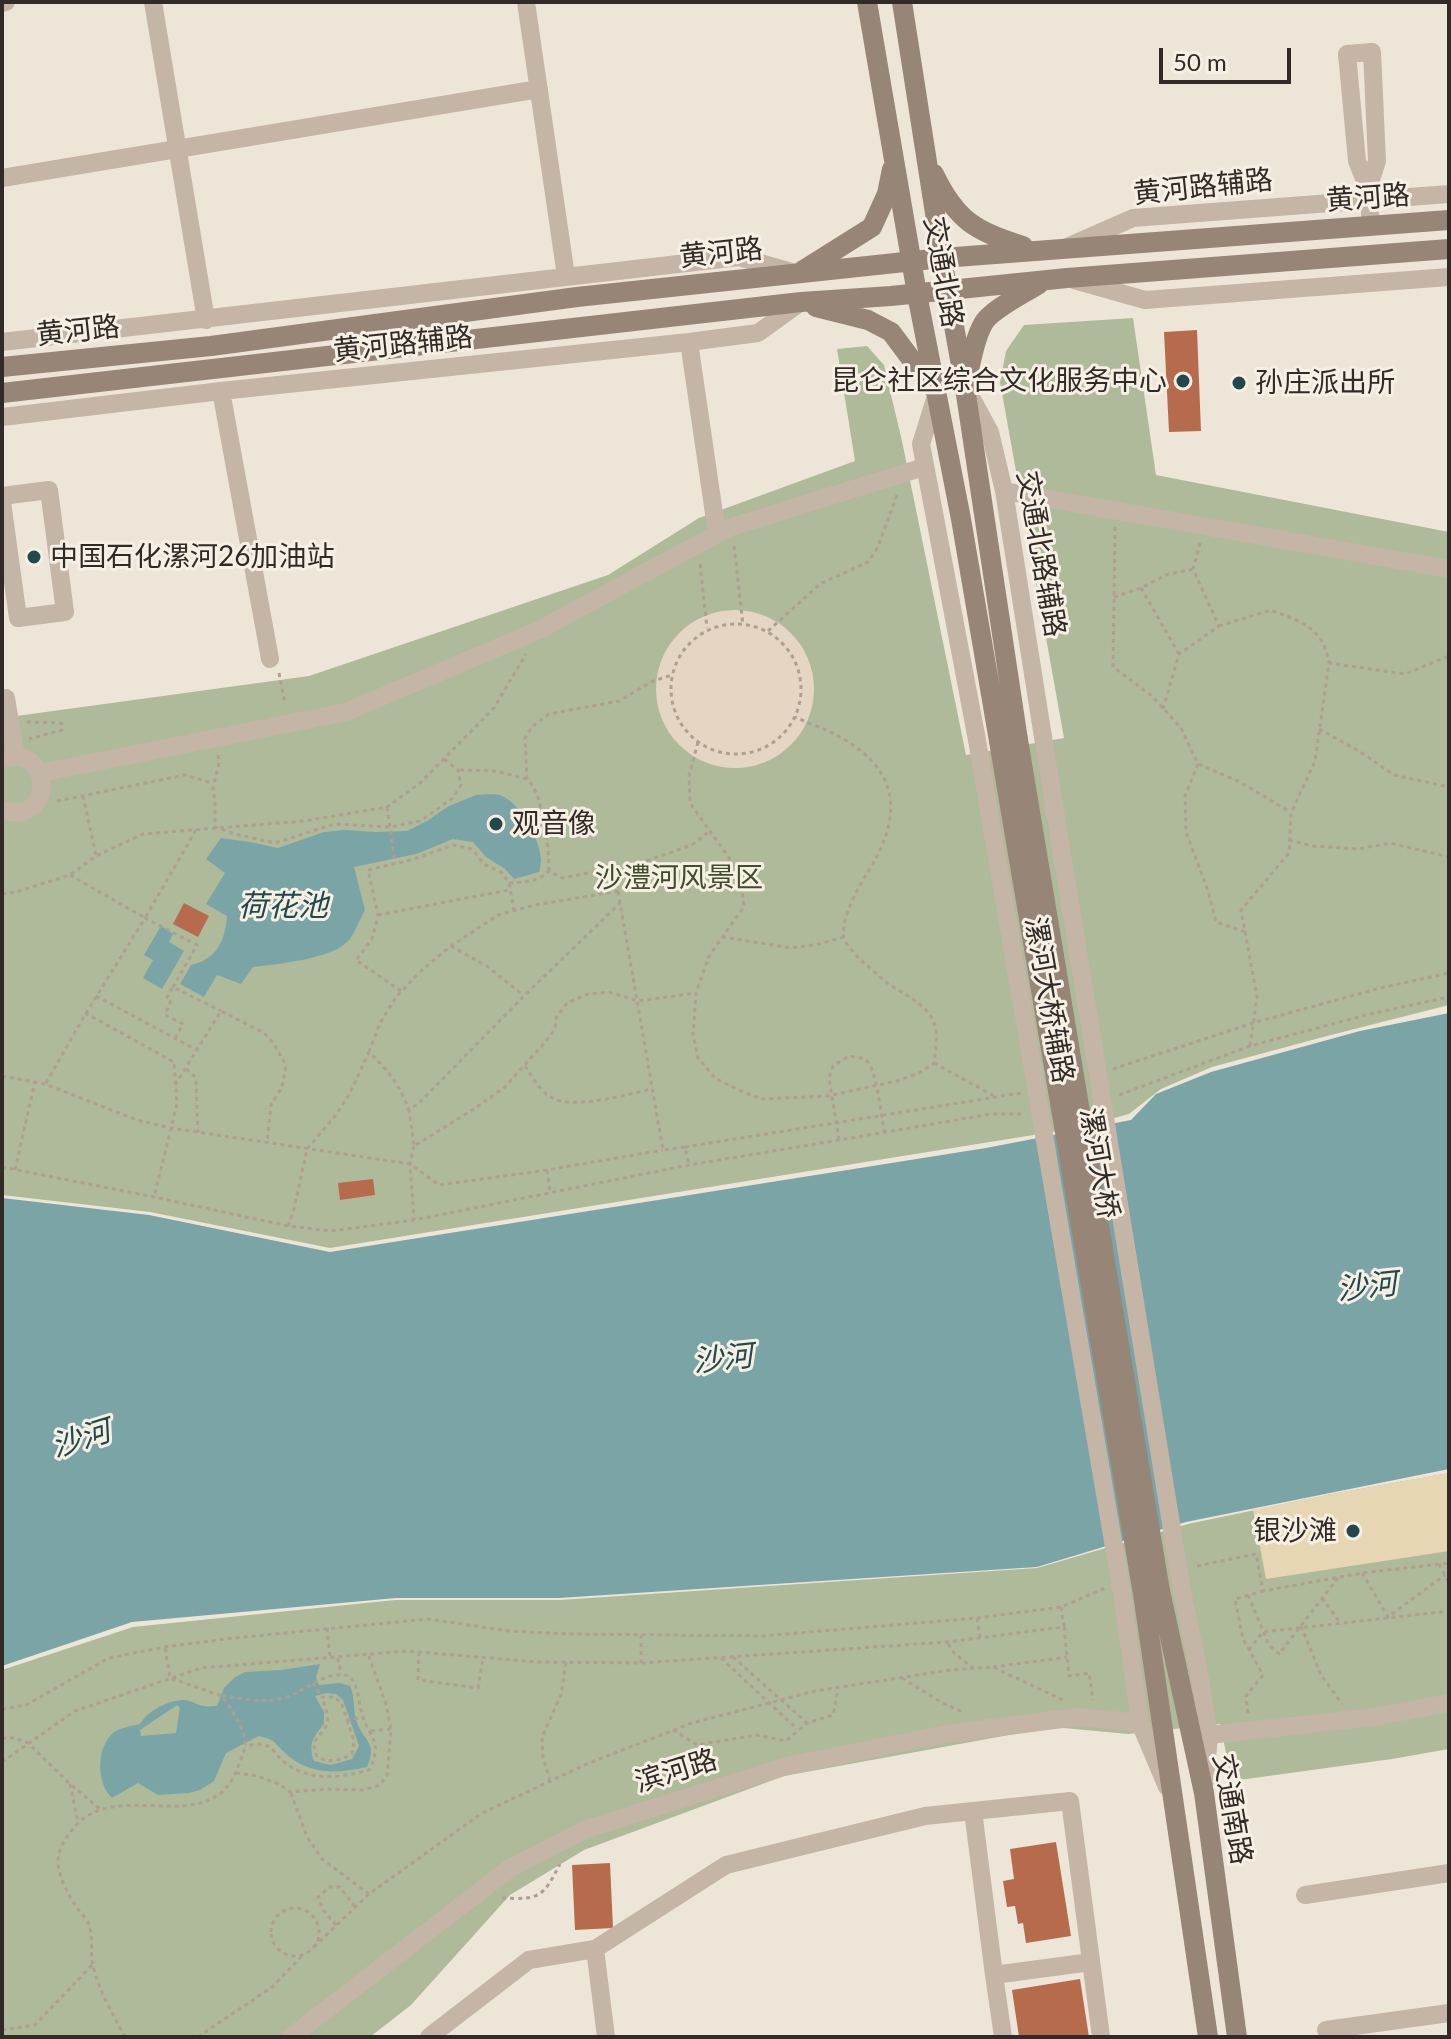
<!DOCTYPE html>
<meta charset="utf-8">
<style>
body{margin:0}
#map{position:relative;width:1451px;height:2039px;overflow:hidden;background:#eee5d9;font-family:Lato,sans-serif}
canvas{display:block}
.frame{position:absolute;inset:0;border:4px solid #312a26;pointer-events:none}
.scale{position:absolute;left:1159px;top:48px;width:132px;height:36px;box-sizing:border-box;border:4px solid #312a26;border-top:0;padding-left:10px;font-size:24px;line-height:28px;white-space:nowrap;color:#312a26;-webkit-text-stroke:6px #f6efe4;paint-order:stroke}
</style>
<div id="map">
<canvas width="1451" height="2039"></canvas>
<div class="frame"></div>
<div class="scale">50 m</div>
</div>
<script>
const ctx = document.querySelector('canvas').getContext('2d');
ctx.lineJoin = 'round';
function fill(path, color) { ctx.fillStyle = color; ctx.fill(path, 'evenodd'); }
function stroke(path, color, width, dash) { ctx.strokeStyle = color; ctx.lineWidth = width; ctx.lineCap = dash ? 'butt' : 'round'; ctx.setLineDash(dash || []); ctx.stroke(path); }
function write(font, color, halo, rows, align = 'center') {
  ctx.font = font + ' Lato,"Noto Sans SC",sans-serif'; ctx.lineWidth = 6; ctx.setLineDash([]); ctx.textBaseline = 'middle'; ctx.strokeStyle = halo; ctx.fillStyle = color; for (const [text, x, y, turn = 0] of rows) {
    ctx.save(); ctx.translate(x, y); ctx.rotate((+turn || 0) * Math.PI / 180); ctx.textAlign = isNaN(turn) ? turn : align; if (halo) ctx.strokeText(text, 0, 0); ctx.fillText(text, 0, 0); ctx.restore();
  }
}
fill(new Path2D(`
 M1133,318L1156,475L1449,532V1005L1327,1036L1212,1067L1161,1089L1129,1114L1077,1128L330,1248L150,1212L2,1195V718L309,676L608,575L699,518L855,461L837,349L867,346L884,365L902,441L966,755L1064,738L1000,382L1006,351L1024,325Z
 M1449,1473V1749L1392,1759L1232,1781L1220,1724L1128,1734L1053,1727L784,1776L584,1850L510,1895L411,2005L370,2037H2V1670L133,1627L395,1600H560L1037,1568L1188,1524L1332,1494Z`), '#afba9b');
fill(new Path2D(`
 M1449,1473V1551L1266,1579L1253,1510L1332,1494Z`), '#e6d6b3');
fill(new Path2D(`
 M656 689a79 79 0 1 1 158 0a79 79 0 1 1-158 0Z`), '#e4d6c2');
fill(new Path2D(`
 M476,795C484,795 494,793 502,796C521,804 540,839 541,860C541,861 540,871 539,872L514,879L505,869L486,857L473,842L453,839L416,854L354,867L365,910C360,919 356,930 350,939C335,959 277,964 253,967L241,984L217,975L204,997L180,984L191,965C217,959 225,941 227,916L206,904L225,873L206,859L221,838L250,842L278,848L324,832L345,830L375,832L407,831L427,821L449,806Z
 M161,926L173,934L169,942L184,951L162,989L143,978L153,960L144,955Z
 M1449,1013V1469L1186,1522L1037,1567L559,1598H396L132,1622L2,1666V1198L149,1215L330,1252L986,1148L1131,1120L1156,1094L1211,1072L1360,1031Z
 M320,1664L316,1677L319,1685L340,1683L350,1686C355,1697 353,1708 356,1719C361,1740 379,1741 367,1767C337,1774 307,1775 284,1752C272,1741 276,1740 259,1736L226,1753L214,1781L200,1790L189,1793L158,1795L138,1783L112,1798C96,1783 96,1747 114,1732C120,1728 132,1726 140,1724C149,1710 168,1700 185,1700C192,1701 197,1705 204,1706C208,1707 213,1706 217,1706L224,1688L234,1678L245,1672L281,1670ZM326,1693L336,1694L343,1700L359,1746L352,1759L331,1765L314,1761C308,1744 313,1737 324,1724V1712L315,1696ZM177,1705L180,1708L176,1733L141,1736L140,1730Z`), '#7ba4a7');
fill(new Path2D(`
 M1197,330L1201,431L1169,432L1164,332Z
 M184,903L209,916L198,937L173,924Z
 M373,1179L375,1195L340,1200L338,1183Z
 M1056,1842L1071,1936L1026,1943L1023,1923L1018,1924L1015,1906L1007,1907L1003,1881L1014,1879L1010,1849Z
 M610,1863L613,1928L575,1930L572,1865Z
 M1080,1979L1089,2037H1019L1012,1990Z`), '#b76b4d');
stroke(new Path2D(`
 M1115,527L1113,667L1152,696L1181,728L1198,764L1240,782L1290,812
 M734,546L743,625
 M700,564L707,628
 M1141,588L1179,654
 M1114,597L1141,588L1166,575L1193,569
 M671 689a65 65 0 1 1 130 0a65 65 0 1 1-130 0Z
 M1219,626L1271,610C1301,622 1323,627 1329,663
 M768,631L820,584L868,562L878,547L897,495
 M279,673L285,704
 M1163,709L1179,654L1219,626L1193,569L1200,543
 M27,722L61,723L62,730L29,739
 M1319,729L1359,751L1394,775L1449,787
 M698,742L689,776L690,803L729,858L741,882L744,907L709,956L696,993L693,1034L698,1058L716,1079L743,1092L762,1099L827,1096L897,1081L921,1072L934,1063C935,1053 937,1042 936,1032C934,1006 904,995 886,982C878,976 871,968 863,962C857,956 847,946 844,938C840,920 857,890 866,875C902,820 903,772 840,737C826,729 810,724 795,717
 M218,755L219,763L213,788L215,802V827L235,834L275,843L334,824L390,827L420,821L453,798L461,785L458,770L444,759
 M1198,764L1185,796L1186,832L1208,891L1216,922L1246,932
 M460,770L495,771L527,779
 M83,796L96,855
 M57,801L185,775L213,783
 M387,807L395,863
 M1289,840L1313,846L1358,849L1390,843L1449,857
 M614,868L663,1150L685,1147L689,1165
 M549,871L548,847L539,800L533,786L527,779L525,738L532,727L549,714L619,701L653,681L672,675
 M70,875L145,918L196,830
 M509,883C525,882 538,882 549,871L562,878L643,862L692,845L710,831
 M2,894L16,892L70,875L96,856L143,834L304,821L387,807L420,783L494,708L526,654
 M621,902L524,996L420,1102L409,1110L414,1146L474,1109L505,1087L546,1041L555,1029L556,1018L567,1003L588,994L609,992L638,1001L696,993
 M378,915L509,890
 M722,937L792,948L819,944L844,937
 M451,946L488,967L523,995
 M401,991L356,960L372,939L378,915L368,870L411,860L453,845L472,849L484,864L502,873L509,883L514,910
 M96,996L195,1049
 M85,1013L174,1062L177,1104L154,1197
 M175,1038L183,1024L165,1015L171,1000L167,997L173,987L221,1011
 M1250,1046L1257,997L1241,910L1289,853L1291,813L1315,761L1329,663L1405,674L1449,656
 M369,1052L380,1023L396,997L423,969L451,946L498,915L535,905L619,891
 M934,1063L994,1096
 M525,1066C533,1078 541,1093 554,1099C575,1109 629,1094 652,1089
 M186,1069L195,1077L196,1083L198,1133
 M1113,1069L1253,1023L1380,988L1449,973
 M2,1076L45,1084L137,1120L171,1128L410,1164L439,1185L547,1170L663,1150
 M46,1083L83,1018L145,918L197,945L173,987
 M175,1085L221,1011L264,1033L274,1044L286,1065L282,1087L271,1105L267,1143
 M1119,1095L1250,1046L1370,1014L1449,997
 M839,1140L829,1078L833,1066L849,1056C855,1057 863,1057 868,1062C876,1071 882,1118 884,1132
 M414,1146L410,1164L414,1220
 M685,1147L1021,1093
 M2,1167L154,1197L288,1226L331,1231L414,1220L689,1165L839,1140L991,1114H1021
 M15,1170L35,1081
 M547,1170L550,1192
 M288,1226L294,1209L307,1149L335,1116L349,1095L369,1052C389,1071 399,1084 409,1110
 M1439,1564L1449,1583
 M1197,1566L1256,1554L1263,1591L1362,1573L1449,1563
 M1362,1573L1388,1617L1445,1575
 M1248,1595L1269,1645L1279,1654L1338,1578
 M1322,1598L1341,1624
 M1061,1607L1064,1627
 M977,1618L980,1638
 M1301,1626L1321,1675L1342,1704
 M327,1628L330,1657
 M641,1635V1663
 M948,1644L954,1653L974,1669
 M1249,1650L1263,1632L1449,1611
 M419,1652L418,1680L478,1688L483,1658
 M733,1657L807,1723
 M338,1658L341,1674
 M721,1658L797,1729
 M993,1667L1067,1657
 M902,1678L941,1702L965,1713
 M313,1683L322,1697
 M222,1696C241,1698 261,1703 280,1699C304,1694 323,1669 350,1676C359,1688 358,1700 362,1714C369,1737 384,1742 369,1770C343,1777 312,1782 288,1765C268,1750 275,1740 245,1746
 M2,1709L26,1705L109,1658L165,1647L234,1638L428,1619L509,1631L571,1634L762,1636L977,1618L1061,1607L1105,1588
 M1248,1713L1246,1696L1263,1675L1243,1639L1235,1599L1263,1591
 M347,1720L354,1741L352,1754C340,1761 330,1763 317,1757C308,1736 323,1738 327,1723C329,1714 324,1705 322,1697H335L342,1704L347,1720L363,1717
 M673,1730L697,1745L756,1735L786,1741L807,1723L833,1715L838,1690
 M371,1731L391,1729
 M2,1738H15L28,1743L70,1784L100,1809
 M2,1762L75,1711L201,1668L407,1651L538,1662L641,1663L947,1642L1064,1627L1069,1676L1089,1673L1093,1700
 M236,1773L257,1776L279,1784L290,1792L327,1789L364,1790L380,1785L387,1775L388,1766L391,1729L386,1704L368,1654
 M550,1781L543,1757L542,1737L561,1695L566,1662
 M70,1784L78,1822
 M291,1793L307,1837L322,1859L369,1894
 M502,1898C540,1900 543,1897 560,1864
 M271 1932a24 24 0 1 1 48 0a24 24 0 1 1-48 0Z
 M336,1925L323,1910L318,1897L330,1887H340L355,1907
 M314,1947L369,1894L482,1813L589,1763L692,1723L815,1691L950,1670L993,1667L1065,1701
 M2,2030L35,2025L92,1965
 M125,2037C113,2014 98,1990 93,1965C90,1953 93,1940 90,1928C89,1921 82,1914 77,1908C69,1896 59,1878 58,1863C58,1850 64,1840 72,1830C114,1774 210,1842 237,1769C240,1762 244,1753 245,1746C246,1728 231,1710 222,1696L170,1678L165,1647
 M198,2037L272,1987L302,1956`), '#af9f91', 3, [4, 4]);
stroke(new Path2D(`
 M153,2L206,320
 M526,2L566,276
 M2,3L6,2
 M2,178L539,89
 M1368,189L1377,161L1372,52L1347,54L1357,161L1368,189L1371,226
 M1067,247L1133,218L1449,194
 M1074,280L1145,300L1449,277
 M2,342L739,257L795,273
 M689,342L717,534
 M967,390L990,432L1004,491L1043,737
 M221,391L270,659
 M937,393L921,444L977,740
 M2,417L221,391L689,342L758,333L801,302
 M1004,491L1449,569
 M2,496L49,490L65,612L18,618L2,502
 M2,699L6,698L16,757
 M2,759C54,742 55,828 2,810
 M40,773L346,712L539,630L728,528L924,467
 M1182,1591L1198,1667L1209,1735L1205,1782
 M1123,1600L1140,1723L1167,1787
 M1209,1735L1374,1717L1449,1703
 M973,1811L994,1975
 M1305,1895L1449,1873
 M595,1949L606,2037
 M1326,2030L1449,2013
 M291,2037L510,1868L587,1829L787,1766L946,1734L1078,1717L1140,1723
 M429,2037L529,1960L595,1949L726,1865L925,1816L1070,1801L1101,2037
 M1003,2037L994,1975L1091,1962`), '#c4b5a7', 18);
stroke(new Path2D(`
 M867,2L917,294L961,519L999,741
 M902,2L942,258L965,388L1018,740
 M934,174C956,220 976,232 1023,246
 M802,271L872,227L887,194L892,169
 M816,307L868,320L891,332L932,387
 M2,367L211,346L577,297L942,258L1449,220
 M967,380C971,362 974,340 983,324C990,310 1025,293 1039,284
 M2,393L801,302L891,296L1067,278L1449,249
 M1160,1591L1204,1793L1237,2037
 M1143,1594L1208,2037`), '#978578', 20);
stroke(new Path2D(`
 M1043,737L1182,1591
 M977,740L1123,1600`), '#c4b5a7', 18);
stroke(new Path2D(`
 M1018,740L1160,1591
 M999,741L1143,1594`), '#978578', 20);
for (const [x, y, r, color] of [
 [1183,381,8,"#21494d"],
 [1239,383,8,"#21494d"],
 [34,557,8,"#21494d"],
 [496,824,8,"#21494d"],
 [1353,1531,8,"#21494d"]
]) { const dot = new Path2D(); dot.arc(x, y, r, 0, 2 * Math.PI); ctx.fillStyle = color; ctx.fill(dot); stroke(dot, '#f6efe4', 3); }
write('28px', '#312a26', '#f6efe4', [
 ["黄河路辅路",1203,187,-6],
 ["黄河路",1368,198,-4],
 ["黄河路",721,253,-6],
 ["交通北路",943,272,80],
 ["黄河路",78,331,-6],
 ["黄河路辅路",403,344,-6],
 ["交通北路辅路",1041,554,80],
 ["漯河大桥辅路",1049,1000,80],
 ["漯河大桥",1099,1163,80],
 ["滨河路",676,1771,-17],
 ["交通南路",1232,1809,80]
]);
write('28px', '#312a26', '#f6efe4', [
 ["昆仑社区综合文化服务中心",1167,381,"right"],
 ["孙庄派出所",1255,383],
 ["中国石化漯河26加油站",50,557],
 ["观音像",512,824],
 ["银沙滩",1337,1531,"right"]
], 'left');
write('28px', '#404c2d', '#f6efe4', [
 ["沙澧河风景区",679,878]
]);
write('italic 30px', '#21494d', '#f6efe4', [
 ["荷花池",283,906],
 ["沙河",1367,1287,-6],
 ["沙河",723,1359,-6],
 ["沙河",81,1439,-17]
]);
</script>
